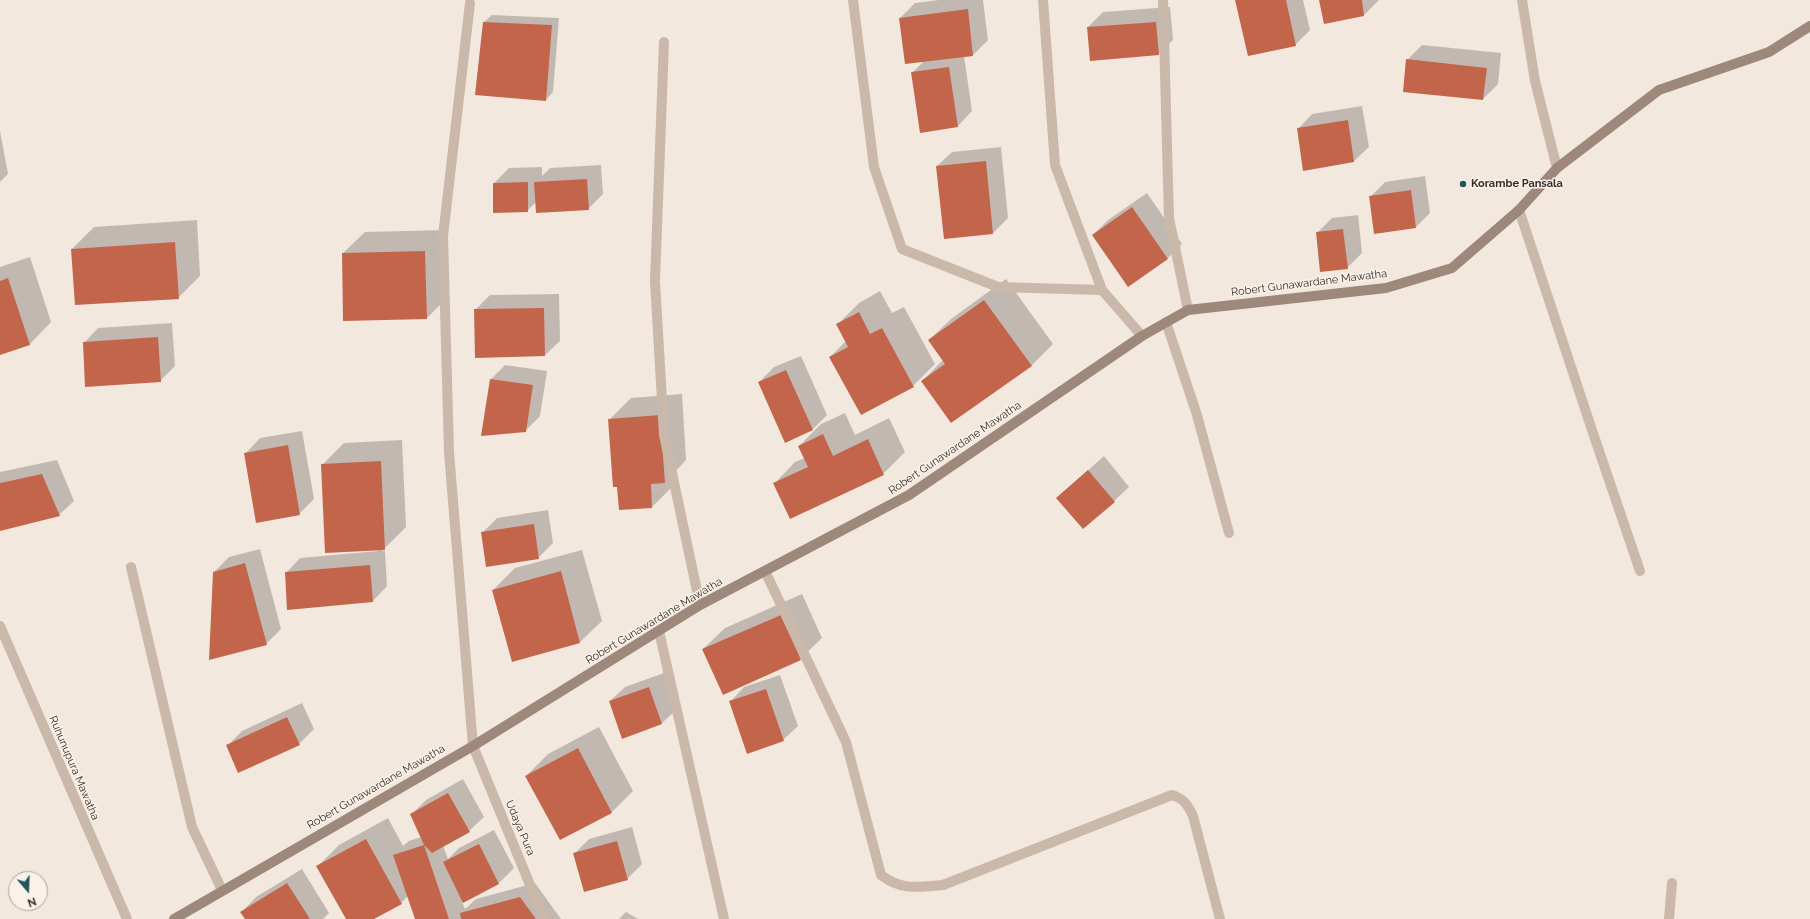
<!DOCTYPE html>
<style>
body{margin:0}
#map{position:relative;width:1810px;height:919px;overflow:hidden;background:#f2e8de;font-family:Raleway,sans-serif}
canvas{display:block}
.north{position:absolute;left:8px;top:871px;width:40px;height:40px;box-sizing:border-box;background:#faf2ea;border:1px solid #aca39d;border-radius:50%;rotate:161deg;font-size:11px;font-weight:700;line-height:16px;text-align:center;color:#382d29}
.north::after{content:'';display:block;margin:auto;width:14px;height:18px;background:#205658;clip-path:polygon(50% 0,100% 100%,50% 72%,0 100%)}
</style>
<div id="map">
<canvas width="1810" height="919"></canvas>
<div class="north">N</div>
</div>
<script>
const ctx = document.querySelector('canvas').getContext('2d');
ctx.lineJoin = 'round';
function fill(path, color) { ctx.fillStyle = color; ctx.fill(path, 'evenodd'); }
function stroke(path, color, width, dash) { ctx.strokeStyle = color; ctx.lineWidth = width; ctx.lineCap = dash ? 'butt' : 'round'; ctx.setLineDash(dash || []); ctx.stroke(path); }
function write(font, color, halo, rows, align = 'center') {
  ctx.font = font + ' Raleway,sans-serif'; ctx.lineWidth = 3; ctx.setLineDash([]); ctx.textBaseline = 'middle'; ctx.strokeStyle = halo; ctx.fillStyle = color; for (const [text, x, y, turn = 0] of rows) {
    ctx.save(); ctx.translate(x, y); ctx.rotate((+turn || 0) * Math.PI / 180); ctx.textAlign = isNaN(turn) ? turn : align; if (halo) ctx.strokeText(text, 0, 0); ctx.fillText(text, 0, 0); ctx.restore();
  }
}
fill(new Path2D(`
 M939,0H983L988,40L973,55L964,56L972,111L958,126L912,73L924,61L900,18L915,3Z
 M1236,0H1303L1310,30L1295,45Z
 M1320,0H1379L1364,15L1324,23Z
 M1170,7L1173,40L1158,54L1088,27L1103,12Z
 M492,15L559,18L553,92L546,100L476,94L484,22Z
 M1422,45L1501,53L1498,84L1483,99L1407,60Z
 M1362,106L1369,147L1354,161L1304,169L1298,129L1312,114Z
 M0,131L8,174L0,182Z
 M1001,147L1008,218L993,233L937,166L952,152Z
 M601,165L603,194L588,209L536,202L527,211L494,183L509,168L542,167V176L550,168Z
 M1425,176L1430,213L1416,227L1370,197L1385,182Z
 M1147,193L1182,244L1168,258L1128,286L1093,235L1108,220Z
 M1358,215L1362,253L1347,268L1317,233L1332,218Z
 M197,220L200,276L178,298L72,249L94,227Z
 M447,230L448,297L427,318L343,253L365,232Z
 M30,257L51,322L30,344L0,354V267Z
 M1006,279L1053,344L1031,366L922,381L943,360L929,340L951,319Z
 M880,291L892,313L904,307L935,364L913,386L830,357L846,341L838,324L859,303Z
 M559,294L560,341L545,355L475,310L490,295Z
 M172,323L175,366L160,381L84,343L98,328Z
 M801,356L827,415L813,429L759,382L774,367Z
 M505,365L547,371L540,416L525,431L490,380Z
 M682,394L686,460L673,474L674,485L652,507L609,420L631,398Z
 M845,413L855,435L889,418L905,452L883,474L790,518L774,484L795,462L805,458L799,446L821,424Z
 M302,431L314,499L299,514L246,453L260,438Z
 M402,440L406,527L382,551H385L387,586L373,601L286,573L300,558L378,551L322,465L344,443Z
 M1104,456L1129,487L1114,501L1057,498Z
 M57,460L74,501L59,515L0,530V472Z
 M548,510L553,543L538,558L482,533L497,518Z
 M260,549L281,629L266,644L214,572L229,557Z
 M582,550L602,621L580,642L513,661L493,590L515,568Z
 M802,594L822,638L800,659L703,649L725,628Z
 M664,673L677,709L662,723L623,737L610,701L625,687Z
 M780,675L798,726L783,740L730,702L744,687Z
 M302,703L314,729L299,744L227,746L242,731Z
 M599,727L633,791L612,812L526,776L548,754Z
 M463,779L484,817L469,831L443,846L448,859L459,848L494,830L514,868L499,883L462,902L465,909L476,899L535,883L561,919H416L408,896L401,903L372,919H347L318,866L339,845L388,818L403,846L409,841L421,837L412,814L426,800Z
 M632,827L642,864L627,879L574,854L589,839Z
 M302,869L329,913L323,919H246L242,912L256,897Z
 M626,912L638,919H619Z`), '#0003');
fill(new Path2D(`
 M1235,0H1286L1296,46L1248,56Z
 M1319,0H1362L1364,16L1324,24Z
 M968,9L973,56L905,64L899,18Z
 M483,22L552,25L546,101L475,95Z
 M1156,22L1159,55L1090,61L1087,27Z
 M1406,59L1487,68L1483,100L1403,92Z
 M949,67L958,127L920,133L911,72Z
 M1348,120L1354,162L1303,171L1297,128Z
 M986,161L993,234L944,239L936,166Z
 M587,179L589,210L536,213L534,182Z
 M528,182V212L493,213V183Z
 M1411,190L1416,228L1374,234L1369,196Z
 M1132,207L1168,259L1128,287L1092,235Z
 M1343,229L1348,269L1320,272L1316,232Z
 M175,242L179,299L75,305L71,249Z
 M425,251L427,319L343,321L342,253Z
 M8,278L30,345L0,355V281Z
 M984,300L1032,366L951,423L921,381L945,364L928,340Z
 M544,308L545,356L475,358L474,309Z
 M859,312L870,334L882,328L914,387L861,415L829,357L848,347L836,324Z
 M158,337L161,382L85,387L83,342Z
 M786,370L813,430L785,443L758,382Z
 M490,379L533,385L526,432L481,436Z
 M660,415L665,483L651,484L652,508L619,510L617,487H613L608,419Z
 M823,434L833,456L868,439L884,475L790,519L773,483L808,467L798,446Z
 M288,445L300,515L256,523L244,453Z
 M381,461L385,550L325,553L321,464Z
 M1088,470L1115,502L1083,529L1056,498Z
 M42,474L60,516L0,531V483Z
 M534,524L539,559L486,567L481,532Z
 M245,563L267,645L209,660L213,572Z
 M370,565L373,602L287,610L285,572Z
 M561,571L580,643L512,662L492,590Z
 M781,615L801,660L723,695L702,649Z
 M649,687L662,724L622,739L609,701Z
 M766,689L784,741L747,754L729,701Z
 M287,717L300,745L238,773L226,745Z
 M578,748L612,813L560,840L525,776Z
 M448,793L470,832L432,853L424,845L410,814Z
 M366,839L402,904L374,919H346L316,866Z
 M617,841L628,880L584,892L573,853Z
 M479,844L499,884L463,903L443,862Z
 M424,845L449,919H415L393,855Z
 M287,883L310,919H245L240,912Z
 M520,897L536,919H461L460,913Z`), '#c3654b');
stroke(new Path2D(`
 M853,0L874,167L902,249L998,287L1102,290
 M1043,0L1055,165L1102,290L1142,336
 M1163,0L1169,218L1188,310
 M1522,0L1535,81L1557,168
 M470,3L443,236L449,452L473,746L544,919
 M664,42L655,281L664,435L700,605
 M1519,210L1594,436L1640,571
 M1166,322L1197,415L1229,533
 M131,567L192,827L222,890
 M765,571L846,742L881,875C902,891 918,887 943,885L1172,795C1184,799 1188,805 1193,816L1220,919
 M0,626L127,919
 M659,631L724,919
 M1669,919L1672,883`), '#cab8aa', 10);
stroke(new Path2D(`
 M174,919L473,746L700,605L909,495L1142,336L1188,310L1386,288L1452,268L1519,210L1557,168L1659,90L1769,52L1810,26`), '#9e877b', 10);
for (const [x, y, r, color] of [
 [1463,184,4,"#205658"]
]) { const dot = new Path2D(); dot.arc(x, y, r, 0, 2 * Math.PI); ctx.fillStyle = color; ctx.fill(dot); stroke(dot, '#faf2ea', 1.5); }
write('bold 11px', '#382d29', '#faf2ea', [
 ["Korambe Pansala",1471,184]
], 'left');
write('11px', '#382d29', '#faf2ea', [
 ["Robert Gunawardane Mawatha",1309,283,-7],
 ["Robert Gunawardane Mawatha",955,448,-34],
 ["Robert Gunawardane Mawatha",654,621,-31],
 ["Ruhunupura Mawatha",74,768,67],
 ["Robert Gunawardane Mawatha",376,787,-30],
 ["Udaya Pura",520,828,67]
]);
</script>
